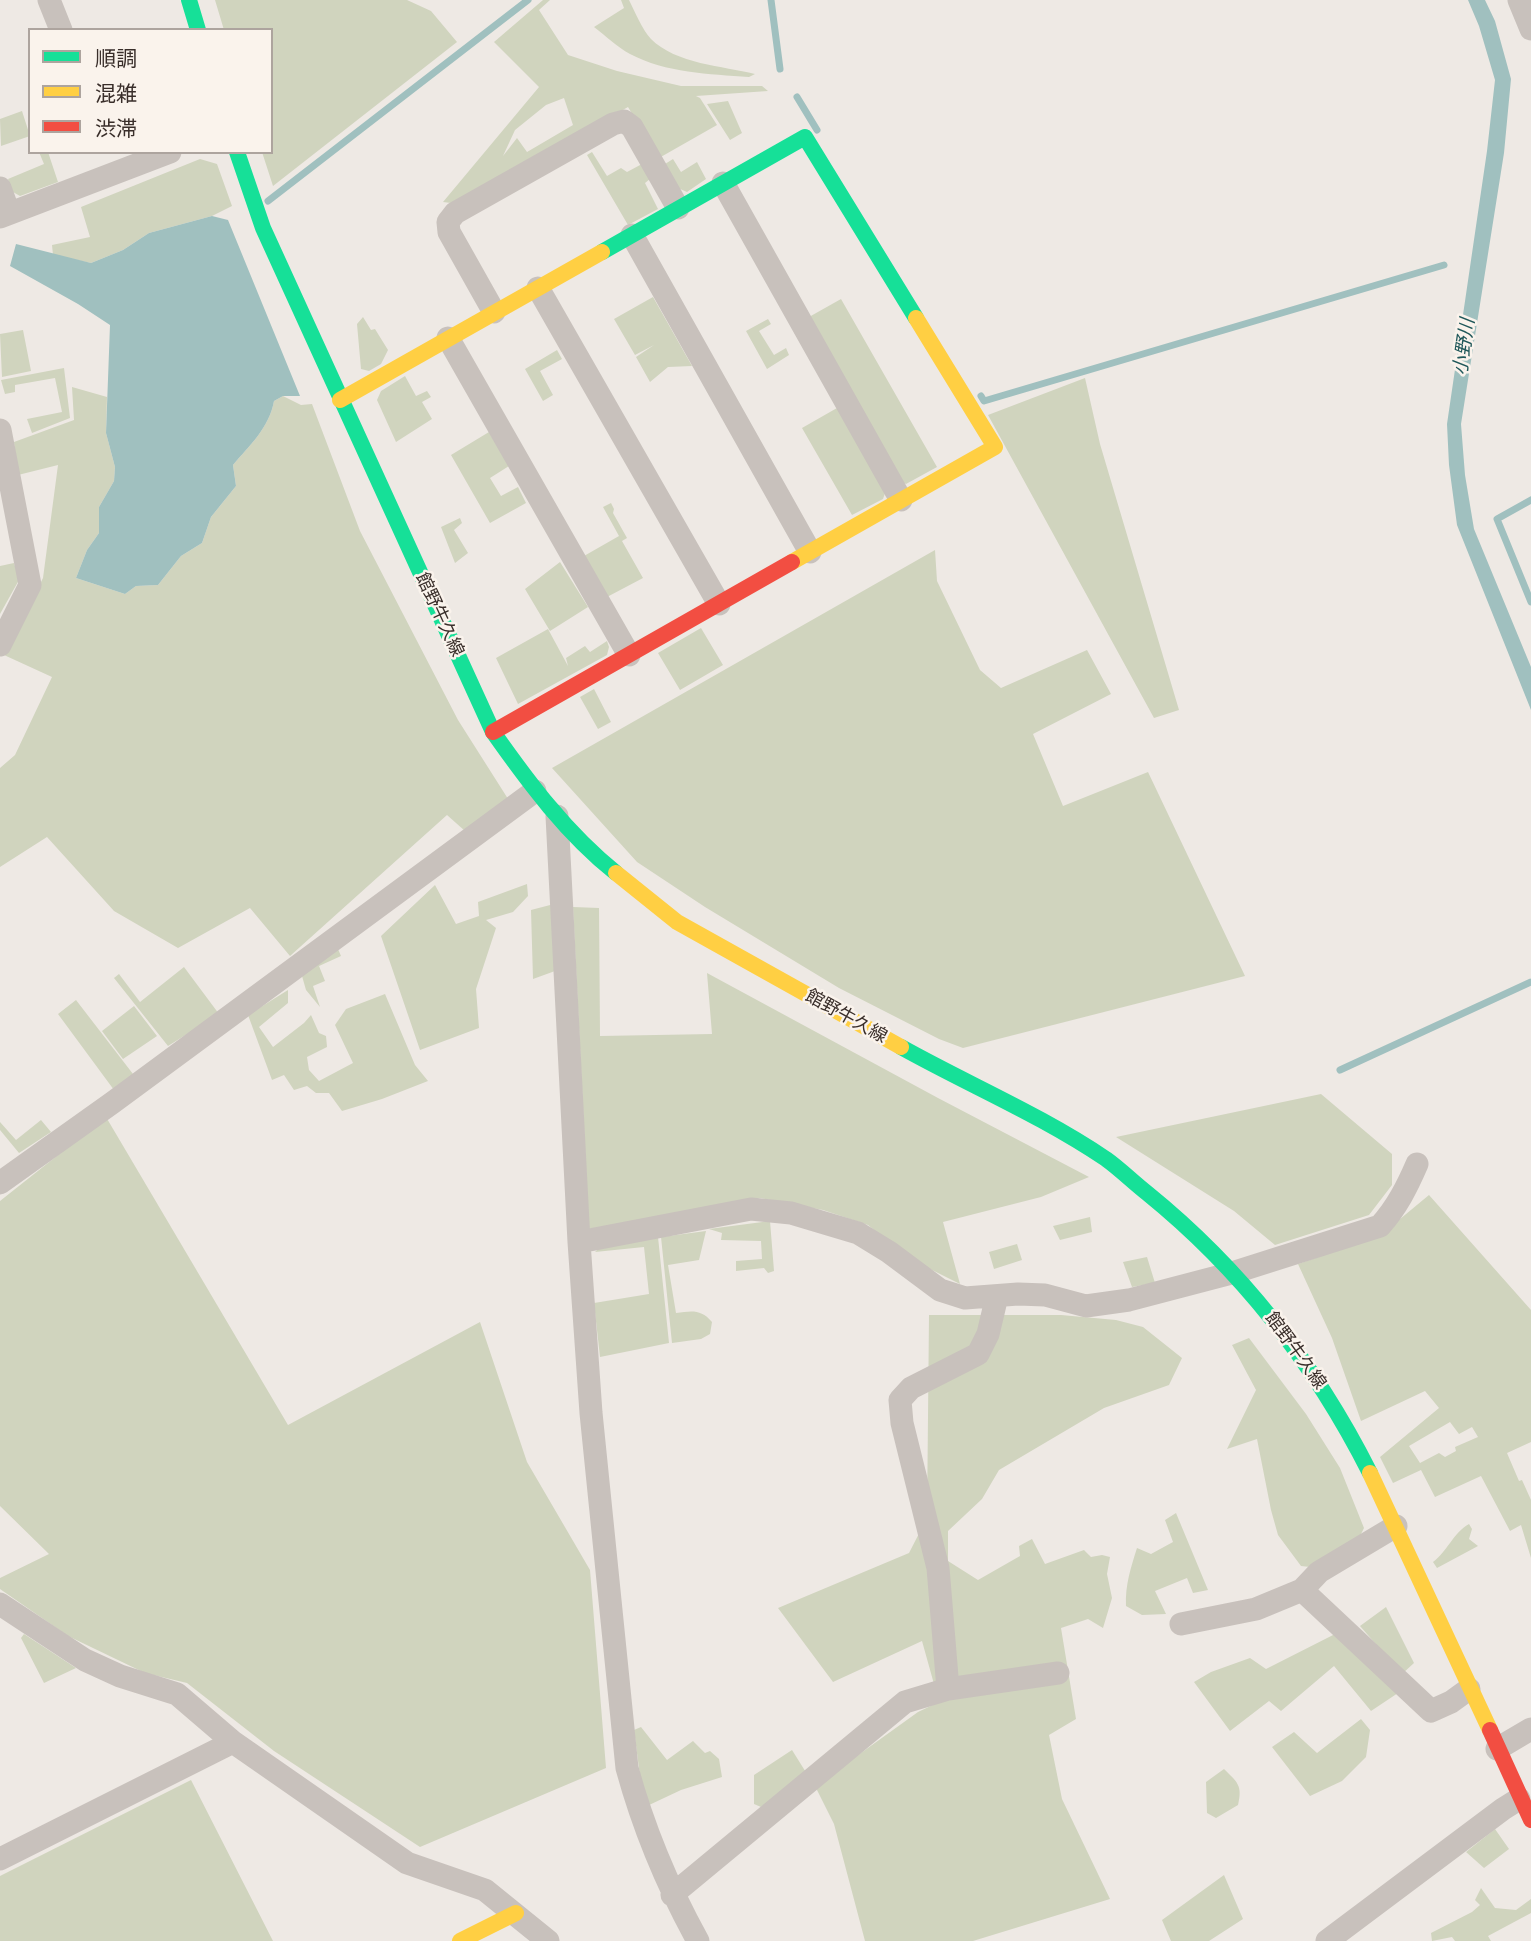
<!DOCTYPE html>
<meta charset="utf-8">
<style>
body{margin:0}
#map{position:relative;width:1531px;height:1941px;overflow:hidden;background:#eee9e4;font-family:Signika,"Noto Sans JP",sans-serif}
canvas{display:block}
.legend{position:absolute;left:28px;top:28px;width:245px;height:126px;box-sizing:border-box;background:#faf3ec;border:2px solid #ada49e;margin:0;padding:9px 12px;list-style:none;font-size:21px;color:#392e2a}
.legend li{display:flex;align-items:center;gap:14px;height:35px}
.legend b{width:35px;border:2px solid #ada49e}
</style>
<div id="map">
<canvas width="1531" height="1941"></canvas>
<ul class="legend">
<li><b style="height:9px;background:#16e098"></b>順調</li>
<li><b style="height:9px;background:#ffcf43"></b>混雑</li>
<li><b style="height:9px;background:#f24e42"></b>渋滞</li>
</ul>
</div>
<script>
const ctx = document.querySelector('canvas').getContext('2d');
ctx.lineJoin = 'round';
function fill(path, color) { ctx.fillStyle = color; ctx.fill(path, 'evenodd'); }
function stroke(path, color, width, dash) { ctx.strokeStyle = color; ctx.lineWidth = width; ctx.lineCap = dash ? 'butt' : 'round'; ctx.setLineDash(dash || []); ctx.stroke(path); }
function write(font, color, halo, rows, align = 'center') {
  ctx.font = font + ' Signika,"Noto Sans JP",sans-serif'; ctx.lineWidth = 5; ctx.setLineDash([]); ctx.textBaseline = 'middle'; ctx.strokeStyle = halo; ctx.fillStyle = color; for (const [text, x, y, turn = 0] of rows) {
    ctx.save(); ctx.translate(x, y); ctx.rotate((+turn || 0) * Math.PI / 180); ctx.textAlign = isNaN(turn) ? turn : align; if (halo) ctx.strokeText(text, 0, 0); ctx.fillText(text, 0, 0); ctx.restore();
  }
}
fill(new Path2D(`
 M215,0H407L431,11L457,42L273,186L262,152H271V30H224Z
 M543,0H550L539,10L568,55L617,71L681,86H762L768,91L696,96L700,98L717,125L659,158L628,107L459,204L443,202L539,87L494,42ZM564,98L573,125L527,152L517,138L503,156L515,130L546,105Z
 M621,0H629C635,12 642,29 651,39C676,64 723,66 755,74L749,77C709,74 666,73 630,54C617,47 606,36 594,27L624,8Z
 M728,101L742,133L730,140L707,104Z
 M22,111L30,136L1,146L0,119Z
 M39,152H48L58,182L20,196L13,192L8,179L44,164Z
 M592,152L607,176L621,168L627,172L642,164L650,179L645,183L658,209L628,225L587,155Z
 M200,159L217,164L232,206L212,216L149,233L123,250L91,263L53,255L52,245L90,237L81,207Z
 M673,159L681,172L697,162L706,179L687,192L678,188L665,164Z
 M653,297L692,366L668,367L650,382L636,357L654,345L635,355L614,319Z
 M841,299L937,467L906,484L900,481L809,317Z
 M363,317L371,330L375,329L388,350L381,364L369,371L361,369L357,324Z
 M768,319L771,324L759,331L774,355L786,348L789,355L767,369L746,331Z
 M23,330L31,371L2,377L0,334Z
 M557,350L562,359L540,371L553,395L543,401L525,369Z
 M64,368L70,418L32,433L27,419L62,412L55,378L15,385V392L5,394L1,380Z
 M405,376L416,396L427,391L431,397L422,402L432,419L396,442L377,400L381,391Z
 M1085,378L1100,444L1179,710L1154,718L988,415Z
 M72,387L107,397L106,433L115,467L114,481L99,507V533L87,550L76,578L125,594L136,586L158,585L181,556L202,543L211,517L236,486L233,465C250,445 269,428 274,401L283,396L301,405L312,404L360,531L458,720L510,802L465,831L447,815L290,956L250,908L178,948L114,911L47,837L0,867V768L15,755L52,677L4,655L43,578L58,465L18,475L14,442L74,420Z
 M837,408L886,490L883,499L852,515L802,428Z
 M489,432L509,466L490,478L501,496L518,487L526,503L490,523L451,455Z
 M611,503L614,509L613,513L627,538L622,541L643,578L607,597L584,556L619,536L603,507Z
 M460,518L462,523L454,530L468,553L455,563L441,527Z
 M935,550L937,581L980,670L1001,688L1087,650L1111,694L1033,734L1063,806L1148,772L1245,976L963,1048L939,1039L839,988L705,907L637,862L552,768Z
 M560,562L588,607L550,631L525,589Z
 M14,563L19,580L0,614V566Z
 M701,628L723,665L680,690L658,653Z
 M548,629L568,666L566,658L585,646L590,652L607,641L609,647L607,655L518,704L496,658Z
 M594,689L611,722L598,729L580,697Z
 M527,884L528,896L513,912L486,920L496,928L476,989L479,1028L420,1050L381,936L435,885L456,924L479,916L478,902Z
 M554,904L555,971L533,979L531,910Z
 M573,907L599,908L600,1036L712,1034L707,973L938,1098L1089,1177L1041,1197L943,1222L960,1284L908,1258L868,1225L823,1210L760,1198L589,1229Z
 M338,949L341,956L319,966L325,981L313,986L320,1007L306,990L302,976Z
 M184,967L219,1014L168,1046L114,978L119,974L140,1002Z
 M288,990V1003L259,1027L273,1047L304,1023L311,1015L319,1033L326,1036L327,1047L307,1057L309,1070L319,1081L353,1063L335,1025L346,1009L385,994L415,1065L428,1081L382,1099L342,1111L329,1093H316L307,1086L294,1090L284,1075L272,1080L248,1015Z
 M76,1000L133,1074L114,1090L58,1014Z
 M134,1006L157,1036L123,1059L102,1031Z
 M1321,1094L1392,1154V1185L1369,1215L1275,1245L1234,1211L1116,1137Z
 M106,1117L288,1425L480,1322L527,1462L590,1570L606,1768L420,1847L274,1751L187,1683L145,1673L68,1636L0,1589V1578L49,1554L0,1506V1201Z
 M41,1120L51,1132L19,1153L0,1130V1122L16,1140Z
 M1429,1195L1531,1310V1442L1507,1453L1519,1481L1522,1480L1531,1500V1558L1521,1525L1510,1531L1481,1476L1435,1497L1421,1470L1393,1483L1380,1457L1439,1408L1425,1391L1361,1421L1332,1338L1298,1264L1350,1246L1394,1224ZM1450,1422L1459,1434L1472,1427L1478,1437L1455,1447L1456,1451L1445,1457L1439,1453L1420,1463L1409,1446Z
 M1090,1217L1092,1232L1060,1240L1053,1226Z
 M770,1221L774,1271L768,1273L764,1268L736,1271V1261L762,1259L761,1241L721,1240L722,1233L709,1229Z
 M706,1231L699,1260L668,1265L676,1313C692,1311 701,1309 712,1322L710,1334L701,1339L672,1343L661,1237Z
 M658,1237L669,1343L600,1357L594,1303L649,1294L644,1247L595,1252L602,1245Z
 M1017,1244L1022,1260L994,1269L989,1252Z
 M1147,1257L1155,1283L1132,1287L1123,1262Z
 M929,1315H1061L1116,1320L1143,1327L1182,1358L1169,1385L1104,1408L999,1470L982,1499L948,1531V1561L978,1580L1020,1556L1019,1546L1032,1539L1045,1564L1084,1550L1091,1557L1102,1555L1110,1557L1107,1574L1112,1598L1103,1628L1088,1619L1061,1628L1076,1719L1049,1735L1062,1799L1110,1899L973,1941H865L834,1824L815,1786L918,1712L939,1702L922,1641L833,1682L778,1608L909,1553L927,1518Z
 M1249,1338L1306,1414L1340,1468L1364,1528L1358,1540L1310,1567L1301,1566L1278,1535L1271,1510L1257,1439L1227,1449L1256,1390L1232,1345Z
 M1176,1513L1208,1590L1193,1593L1187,1578L1155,1591L1166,1614L1142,1615L1126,1606C1125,1585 1131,1567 1137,1548L1151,1554L1173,1542L1165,1520Z
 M1469,1524L1472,1529L1469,1539L1478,1546L1437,1568L1433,1562C1447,1552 1453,1533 1469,1524Z
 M1386,1607L1414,1663L1402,1674L1360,1626Z
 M1339,1632L1401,1691L1371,1711L1334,1666L1281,1711L1269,1701L1230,1731L1194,1682L1211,1672L1250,1658L1266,1669Z
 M24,1634L76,1668L44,1683L21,1638Z
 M1361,1719L1370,1730L1366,1757L1342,1781L1310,1796L1272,1747L1294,1732L1317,1753Z
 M641,1727L667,1760L693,1741L705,1753L710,1751L719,1759L722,1777L681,1790L647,1806L640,1776L634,1730Z
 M792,1750L807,1774L761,1807L754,1804V1775Z
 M1224,1769C1237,1782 1243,1785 1238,1805L1216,1818L1207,1813L1206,1782Z
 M191,1780L273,1941H0V1876Z
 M1495,1829L1509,1849L1484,1868L1466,1852Z
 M1224,1875L1243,1919L1209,1941H1171L1162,1920Z
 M1481,1888L1495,1908L1516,1910L1531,1899V1913L1488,1936L1491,1941H1455L1452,1937L1432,1941L1431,1933L1472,1912L1480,1905L1475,1900Z`), '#d0d4be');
fill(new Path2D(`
 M1468,0H1485L1495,21L1511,79L1504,153L1461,424L1465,475L1474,529L1531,667V710L1457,525L1449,465L1447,424L1487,151L1495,80L1479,26Z
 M212,216L228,220L300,396H283L274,401C269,428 250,445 233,465L236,486L211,517L202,543L181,556L158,585L136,586L125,594L76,578L87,550L99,533V507L114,481L115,467L106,433L110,325L78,304L10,266L16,244L91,263L123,250L149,233Z`), '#a0c0bf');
stroke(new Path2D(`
 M771,0L780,69
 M797,97L817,130
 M268,201L528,0
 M981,396L984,401L1444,265
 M1531,500L1497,519L1531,602
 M1340,1070L1531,982`), '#a0c0bf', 7);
stroke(new Path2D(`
 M49,0L61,30
 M1519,0L1531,29
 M723,183L901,500
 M0,188L9,213
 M0,217L170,152
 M632,235L810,552
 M538,288L719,604
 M494,312L449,232L448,222L455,213L613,124L624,121L632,127L678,208
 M448,338L629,655
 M0,430L30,585L0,645
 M557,816L579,1242L591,1413L627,1768C644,1830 667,1885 698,1941
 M0,1183L112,1103L535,791
 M579,1242L751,1209L791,1213L858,1233L889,1252L940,1290L965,1298L1018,1294L1045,1295L1086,1306L1129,1300L1232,1273L1380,1226C1397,1207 1407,1187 1417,1164
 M1396,1526L1319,1572L1302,1590L1431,1711L1451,1702L1469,1689
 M0,1604L85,1660L120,1676L177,1694L233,1742L407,1863L485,1890L548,1941
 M1181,1624L1256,1609L1302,1590
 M948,1689L938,1568L902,1423L900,1400L911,1388L978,1354L988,1334L997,1296
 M1497,1749L1531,1729
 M0,1859L233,1742
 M672,1895L905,1702L948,1689L1058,1673
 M1327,1941L1503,1809L1519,1799`), '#c8c1bc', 23);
stroke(new Path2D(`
 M189,0L198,30
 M237,152L263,228L493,732C529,783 567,834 616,873
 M602,252L805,137L916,318
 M901,1047C969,1085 1041,1115 1106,1159C1120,1169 1133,1182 1147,1193C1242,1270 1315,1364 1370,1473`), '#16e098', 16);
stroke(new Path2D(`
 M340,400L602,252
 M792,562L995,447L916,318
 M616,873L677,922L901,1047
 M1370,1473L1490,1730
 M460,1941L516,1913`), '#ffcf43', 16);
stroke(new Path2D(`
 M493,732L792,562
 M1490,1730L1531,1820`), '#f24e42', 16);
write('18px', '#392e2a', '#faf3ec', [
 ["館野牛久線",439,615,65],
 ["館野牛久線",846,1017,29],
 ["館野牛久線",1295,1351,54]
]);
write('italic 19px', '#20585a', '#faf3ec', [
 ["小野川",1465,347,-82]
]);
</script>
